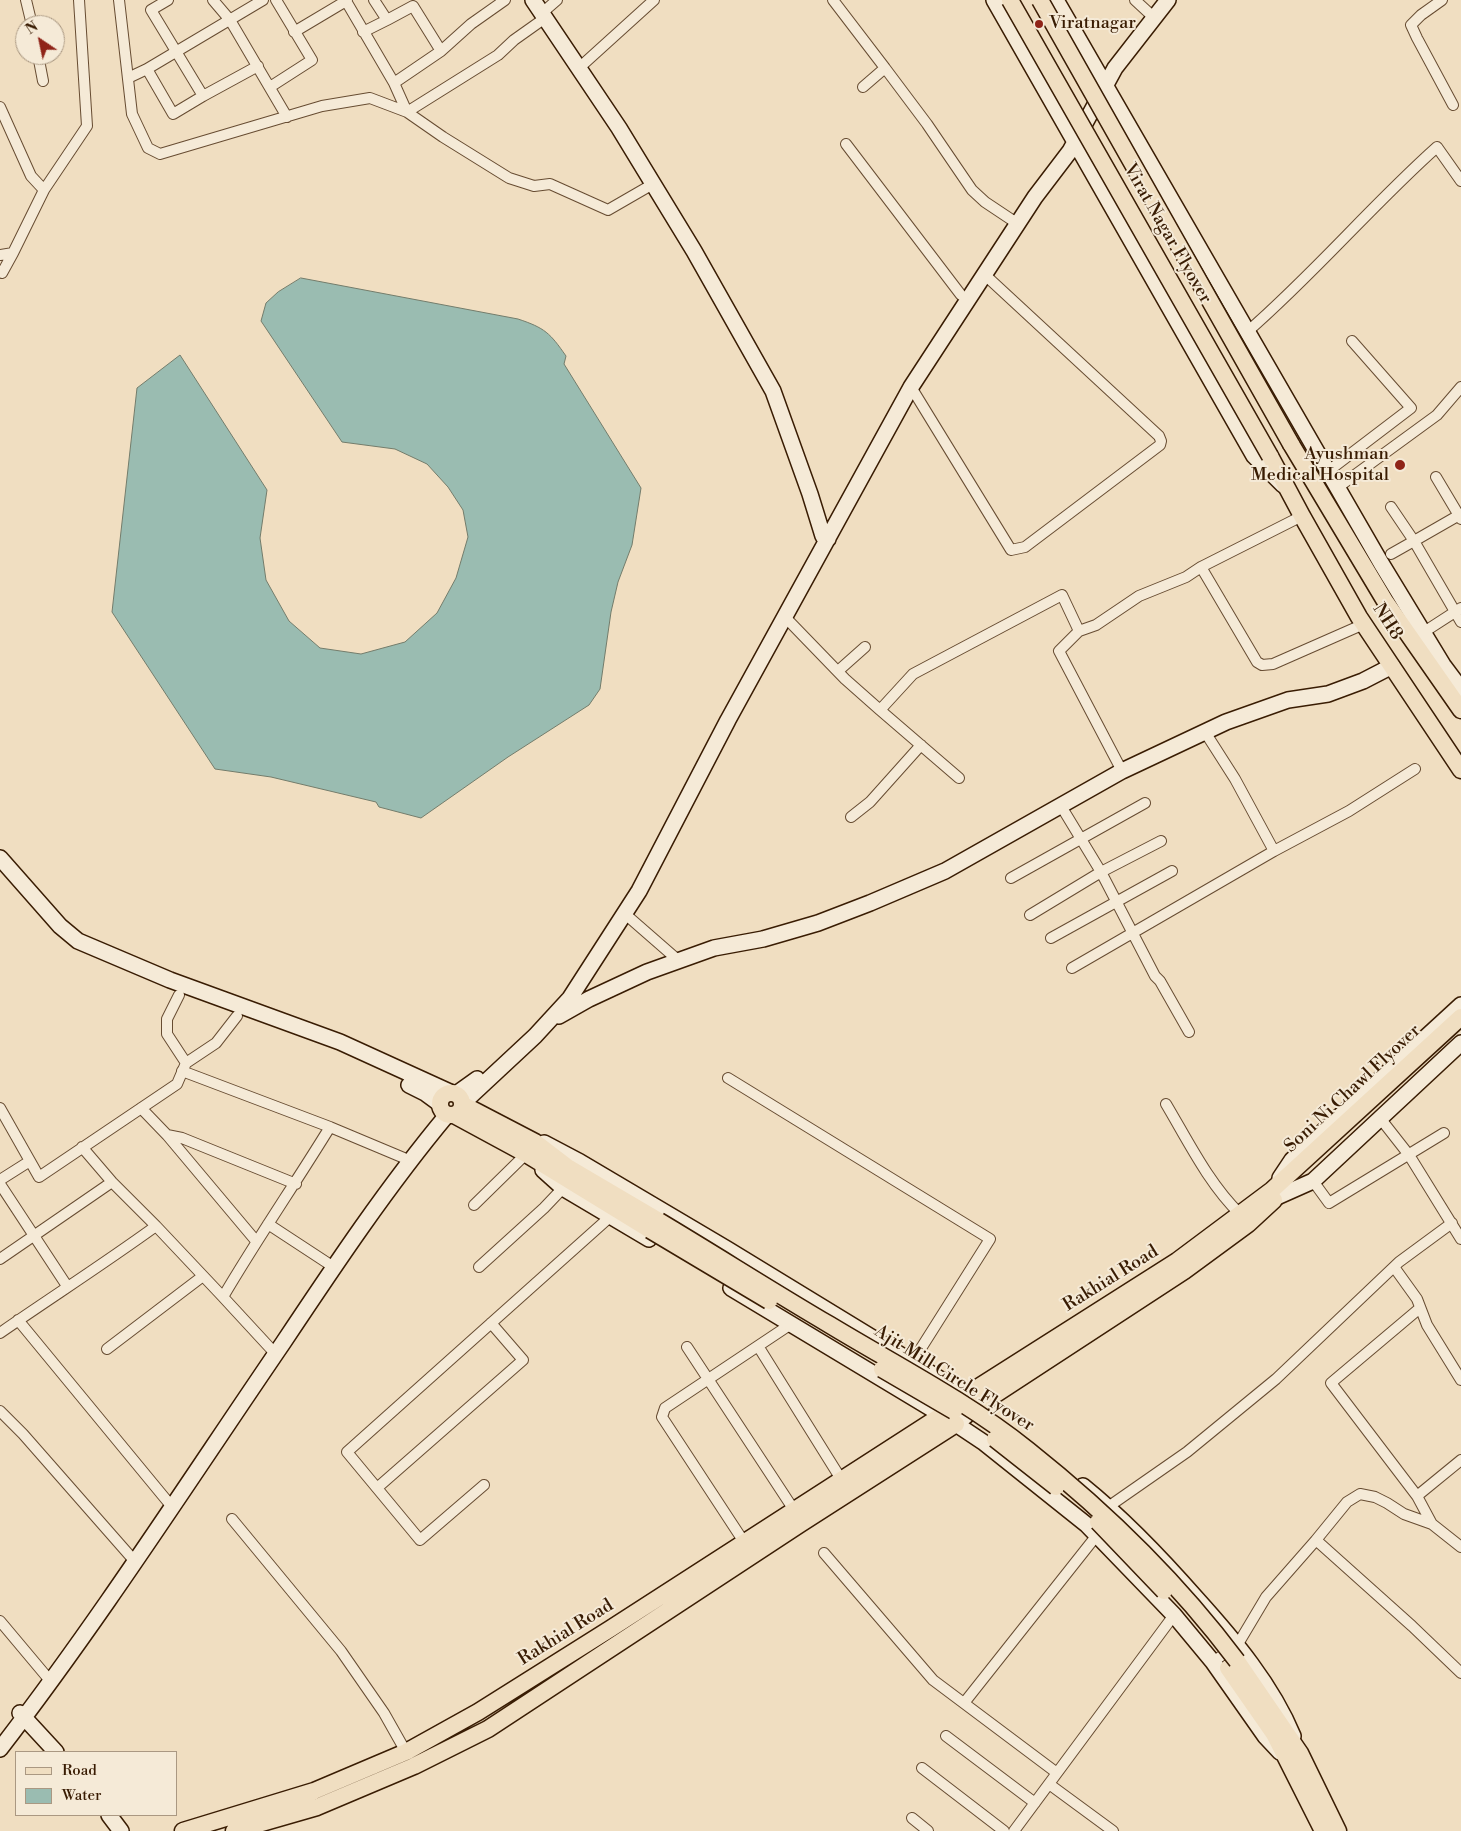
<!DOCTYPE html>
<style>
body{margin:0}
#map{position:relative;width:1461px;height:1831px;overflow:hidden;background:#f0dec1;font-family:"Libre Bodoni",serif}
canvas{display:block}
.legend{position:absolute;left:15px;top:1751px;width:162px;height:65px;box-sizing:border-box;background:#f5ead7;border:1px solid #aa9882;margin:0;padding:6px 9px;list-style:none;font-size:15px;color:#391c03}
.legend li{display:flex;align-items:center;gap:10px;height:25px}
.legend b{width:25px;border:1px solid #aa9882}
.north{position:absolute;left:15px;top:15px;width:50px;height:50px;box-sizing:border-box;background:#f5ead7;border:1px solid #aa9882;border-radius:50%;rotate:326deg;font-size:14px;font-weight:700;line-height:20px;text-align:center;color:#391c03}
.north::after{content:'';display:block;margin:auto;width:18px;height:22px;background:#8f2418;clip-path:polygon(50% 0,100% 100%,50% 72%,0 100%)}
</style>
<div id="map">
<canvas width="1461" height="1831"></canvas>
<ul class="legend">
<li><b style="height:6px;background:#f0dec1"></b>Road</li>
<li><b style="height:14px;background:#9abcb1"></b>Water</li>
</ul>
<div class="north">N</div>
</div>
<script>
const ctx = document.querySelector('canvas').getContext('2d');
ctx.lineJoin = 'round';
function fill(path, color) { ctx.fillStyle = color; ctx.fill(path, 'evenodd'); }
function stroke(path, color, width, dash) { ctx.strokeStyle = color; ctx.lineWidth = width; ctx.lineCap = dash ? 'butt' : 'round'; ctx.setLineDash(dash || []); ctx.stroke(path); }
function write(font, color, halo, rows, align = 'center') {
  ctx.font = font + ' "Libre Bodoni",serif'; ctx.lineWidth = 4; ctx.setLineDash([]); ctx.textBaseline = 'middle'; ctx.strokeStyle = halo; ctx.fillStyle = color; for (const [text, x, y, turn = 0] of rows) {
    ctx.save(); ctx.translate(x, y); ctx.rotate((+turn || 0) * Math.PI / 180); ctx.textAlign = isNaN(turn) ? turn : align; if (halo) ctx.strokeText(text, 0, 0); ctx.fillText(text, 0, 0); ctx.restore();
  }
}
const water = new Path2D(`
 M301,278L518,319C545,328 550,333 566,356L564,364L641,488L632,545L618,582L611,612L600,689L589,705L508,757L421,818L379,807L376,802L271,777L215,769L112,612L137,388L180,355L267,490L260,538L266,580L289,621L320,648L361,654L405,642L437,613L456,578L468,537L463,510L448,487L427,464L395,449L342,442L261,321L266,303L278,292Z`);
fill(water, '#9abcb1');
stroke(water, '#737c6b', 1);
const street = new Path2D(`
 M26,0L32,25
 M119,0L132,114L148,148L160,154L322,106L370,98L407,112L498,55L514,40L545,18
 M213,0L230,20L287,117
 M347,0L346,1L394,83L407,112L443,137L509,178L534,186L550,184L608,210L653,184
 M374,0L387,20L413,6L441,51
 M833,0L885,68
 M1135,0L1149,13
 M1442,0L1421,15L1411,25L1417,38L1453,105
 M542,13L557,0
 M294,32L346,1L345,0
 M363,32L387,20
 M38,55L43,81
 M579,68L654,0
 M147,69L263,0
 M128,78L147,69L173,114L203,96L151,10L168,0
 M394,83L441,51L471,24L505,0
 M270,87L312,60L276,0
 M863,87L885,68L927,124L972,190L985,202L1012,220
 M203,96L258,66
 M0,107L31,176L44,190L13,253L0,255
 M846,144L961,295
 M44,190L87,126L79,0
 M2,273L13,253
 M1247,332C1314,274 1371,206 1437,147L1461,181
 M911,387L1011,550L1025,547L1160,445L1161,441L1159,436L984,274
 M1327,472L1411,408L1352,341
 M1436,477L1461,519
 M1337,488L1437,415L1461,387
 M1391,507L1414,541L1461,514
 M1391,554L1414,541L1461,622
 M1201,567L1257,662L1262,665L1273,664L1364,624
 M785,617L845,679L880,710L913,674L1062,595L1079,631L1096,625L1139,596L1186,577L1201,567L1302,516
 M1079,631L1059,651L1122,771
 M1424,632L1461,608
 M838,671L865,647
 M880,710L959,778
 M1205,732L1235,779L1274,851
 M1061,806L1101,872L1155,976L1160,981L1189,1032
 M851,817L870,802L921,745
 M1011,878L1145,803
 M624,913L679,961
 M1030,915L1101,872L1161,841
 M1051,938L1172,871
 M1072,968L1274,851L1349,811L1415,769
 M179,995L167,1019V1034L186,1063
 M728,1078L990,1239L913,1361
 M1166,1104C1188,1141 1209,1184 1240,1214
 M0,1108L30,1161
 M141,1108L167,1135L182,1138L296,1184
 M1380,1118L1409,1155L1461,1239
 M330,1127L404,1158
 M167,1135L256,1241
 M82,1147L112,1182L156,1226L223,1297C257,1239 295,1184 330,1127L182,1071
 M0,1180L30,1161L39,1177L177,1084L186,1063L216,1043L237,1016
 M1313,1181L1329,1203L1444,1133
 M0,1184L67,1286
 M474,1205L526,1154
 M268,1224L329,1264
 M0,1259L112,1182
 M479,1267L544,1208L563,1188
 M1394,1267L1417,1299L1427,1325L1461,1380
 M223,1297L271,1349
 M1420,1308L1331,1383L1417,1496L1432,1524
 M18,1320L168,1502
 M0,1333C52,1297 105,1263 156,1226
 M758,1346L841,1479
 M687,1347L794,1510
 M107,1349L203,1276
 M0,1411L23,1434L131,1557
 M484,1485L420,1540L347,1452L611,1216
 M377,1488L523,1360L491,1323
 M1417,1496L1461,1460
 M1108,1507L1187,1452L1276,1379L1399,1262L1452,1223
 M232,1519L341,1651L384,1713L406,1752
 M1316,1540L1347,1502L1360,1494L1375,1497L1387,1503L1404,1514L1432,1524L1461,1547
 M744,1542L662,1417L665,1408L791,1324
 M824,1553L933,1680L1057,1773
 M0,1621L47,1677
 M1213,1662L1238,1644L1266,1597L1316,1540L1412,1626L1461,1673
 M964,1703L1097,1535
 M946,1736L1035,1803
 M922,1768L1004,1831
 M1049,1784L1113,1831
 M912,1818L928,1831
 M1014,1831L1174,1615`);
const secondary = new Path2D(`
 M533,0L619,128L694,251L773,391L810,494L823,536L828,539
 M994,0L1254,456L1283,485
 M1056,0L1381,563L1443,665L1461,689
 M0,858L60,926L78,941L170,980L340,1042L452,1093
 M559,1016L589,999L647,972L714,948L763,939L818,923L870,903L945,871L1122,771L1226,722L1288,700L1328,694L1363,681L1392,666
 M409,1085L425,1093L440,1104
 M456,1094L477,1079
 M462,1104L535,1036L570,998L639,891L728,720L911,387L1035,197L1070,151L1115,68L1168,0
 M544,1143L580,1162L727,1249L966,1395
 M543,1170L563,1188L649,1239
 M1280,1178L1292,1160L1461,1005
 M1277,1197L1313,1181L1461,1043
 M731,1288L942,1415
 M947,1418L983,1442L1087,1525L1174,1615L1213,1662L1265,1736L1280,1752
 M956,1424L979,1405L977,1403
 M1083,1486C1125,1520 1162,1559 1197,1599C1234,1640 1272,1685 1293,1736
 M20,1713L56,1752
 M0,1749C101,1618 190,1479 283,1343C335,1265 387,1187 447,1115
 M109,1815L121,1831`);
const primary = new Path2D(`
 M1291,444L1385,601L1461,710
 M1270,456L1302,516L1359,617L1461,770
 M440 1104a11 11 0 1 1 22 0a11 11 0 1 1-22 0Z
 M462,1104L535,1142L569,1168L659,1221
 M454,1115L526,1154L650,1230
 M966,1395L1177,1261L1272,1190L1461,1017
 M979,1405L1184,1271L1248,1224L1274,1200
 M1237,1661L1300,1753L1338,1831
 M1228,1668L1274,1734L1323,1831
 M183,1831L314,1791L406,1752L478,1712L610,1629L942,1415
 M234,1831L317,1807L414,1766L488,1729L800,1524L956,1424`);
stroke(street, '#674c32', 12);
stroke(secondary, '#391c03', 18);
stroke(primary, '#391c03', 19);
stroke(street, '#f5ead7', 10);
stroke(secondary, '#f5ead7', 15);
stroke(primary, '#f0dec1', 16);
const primaryBridge = new Path2D(`
 M1010,0L1270,456
 M1040,0L1291,444
 M659,1221C716,1255 772,1291 830,1325C896,1365 967,1401 1028,1450C1106,1512 1177,1581 1237,1661
 M650,1230L769,1301
 M882,1369L954,1411
 M995,1439L1056,1487
 M1098,1522L1164,1591`);
stroke(primaryBridge, '#391c03', 19, []);
stroke(primaryBridge, '#f0dec1', 16);
for (const [x, y, r, color] of [
 [1039,24,5,"#8f2418"],
 [1400,465,6,"#8f2418"]
]) { const dot = new Path2D(); dot.arc(x, y, r, 0, 2 * Math.PI); ctx.fillStyle = color; ctx.fill(dot); stroke(dot, '#f5ead7', 2); }
write('18px', '#391c03', '#f5ead7', [
 ["Viratnagar",1049,24],
 ["Ayushman",1389,455,"right"],
 ["Medical Hospital",1389,476,"right"]
], 'left');
write('18px', '#391c03', '#f5ead7', [
 ["Virat Nagar Flyover",1167,234,60],
 ["NH8",1387,622,57],
 ["Soni Ni Chawl Flyover",1353,1089,-43],
 ["Rakhial Road",1111,1279,-32],
 ["Ajit Mill Circle Flyover",954,1379,32],
 ["Rakhial Road",566,1633,-32]
]);
</script>
